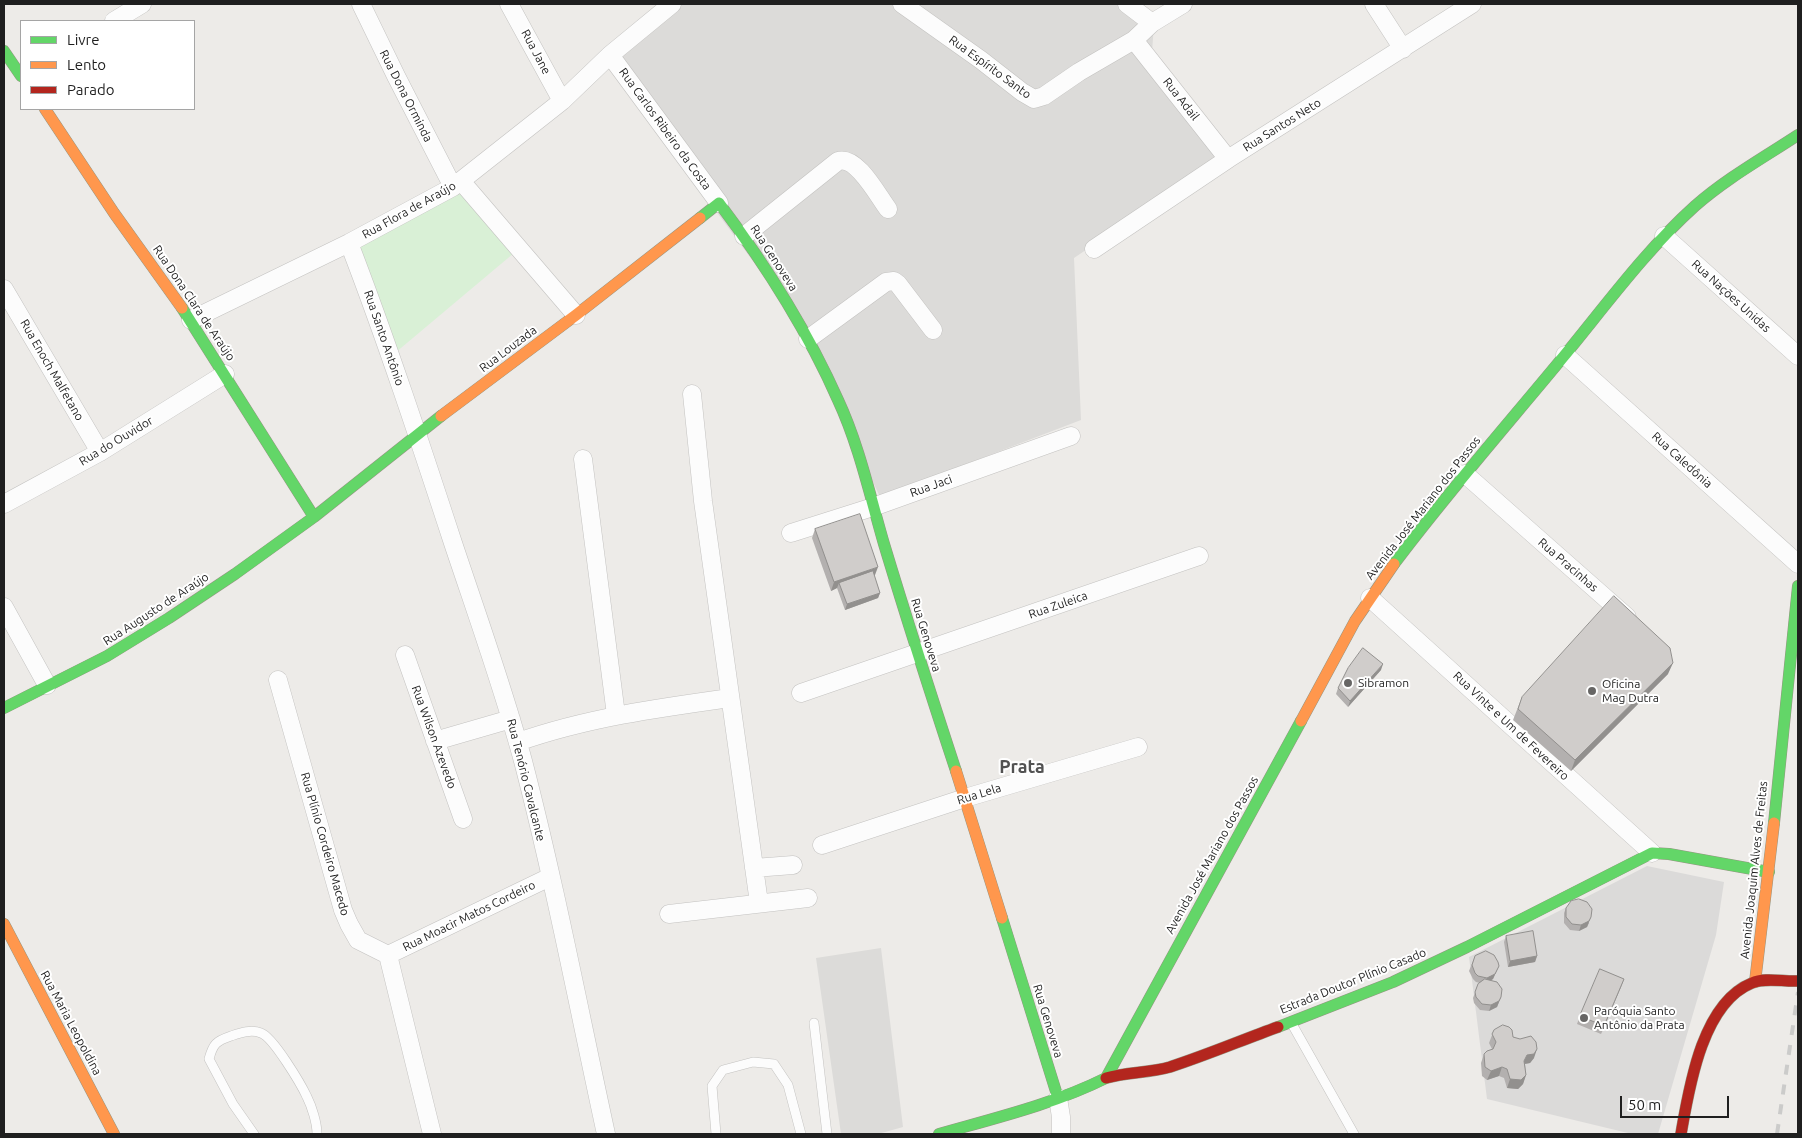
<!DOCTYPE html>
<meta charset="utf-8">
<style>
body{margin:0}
#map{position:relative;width:1802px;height:1138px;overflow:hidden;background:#edebe8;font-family:Ubuntu,sans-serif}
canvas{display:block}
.frame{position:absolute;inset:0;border:5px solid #1f1f1f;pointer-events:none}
.legend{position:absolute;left:20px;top:20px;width:175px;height:90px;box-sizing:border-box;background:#fff;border:1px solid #a5a5a5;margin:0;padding:6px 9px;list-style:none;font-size:15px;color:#1f1f1f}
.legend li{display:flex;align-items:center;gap:10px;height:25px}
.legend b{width:25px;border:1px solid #a5a5a5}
.scale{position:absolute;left:1620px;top:1096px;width:109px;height:22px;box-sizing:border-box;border:2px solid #1f1f1f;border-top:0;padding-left:6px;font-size:15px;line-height:18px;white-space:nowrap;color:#1f1f1f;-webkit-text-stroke:4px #fff;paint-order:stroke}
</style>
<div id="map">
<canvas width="1802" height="1138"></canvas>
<div class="frame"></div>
<ul class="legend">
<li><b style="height:6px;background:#63d668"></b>Livre</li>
<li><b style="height:6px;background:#ff974d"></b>Lento</li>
<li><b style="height:6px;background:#b3261e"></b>Parado</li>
</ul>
<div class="scale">50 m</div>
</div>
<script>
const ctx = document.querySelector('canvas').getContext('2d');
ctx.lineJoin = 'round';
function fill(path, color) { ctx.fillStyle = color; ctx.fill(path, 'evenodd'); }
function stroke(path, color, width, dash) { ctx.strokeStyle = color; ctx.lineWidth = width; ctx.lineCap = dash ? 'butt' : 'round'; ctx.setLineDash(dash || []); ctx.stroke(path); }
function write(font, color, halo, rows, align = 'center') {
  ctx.font = font + ' Ubuntu,sans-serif'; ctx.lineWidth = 4; ctx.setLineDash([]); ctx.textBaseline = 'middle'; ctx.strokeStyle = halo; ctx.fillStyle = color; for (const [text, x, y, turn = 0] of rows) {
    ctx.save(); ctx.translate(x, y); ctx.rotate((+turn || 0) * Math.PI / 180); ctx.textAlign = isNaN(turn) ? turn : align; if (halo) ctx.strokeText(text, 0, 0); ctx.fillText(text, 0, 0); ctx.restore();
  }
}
fill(new Path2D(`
 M674,4H1130L1154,25L1152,52L1220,159L1074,258L1081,420L880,497L824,377L772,287L606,62Z
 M881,948L903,1127L878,1134H841L816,958Z`), '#dcdbd9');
fill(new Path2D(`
 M1647,866L1724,882L1716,935L1658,1134H1632L1487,1099L1469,957Z`), '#dbdad9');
fill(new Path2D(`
 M460,192L514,253L395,353L360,247Z`), '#d9f0d6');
const lane = new Path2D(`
 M814,1023L827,1134
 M1292,1024L1354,1134
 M254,1134L233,1104L209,1059C213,1044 216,1041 231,1036C240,1033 251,1029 261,1033C273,1037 301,1084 307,1097C312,1107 317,1123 317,1134
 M716,1134L712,1086L723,1070L753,1062L774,1064L788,1085L801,1134`);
const street = new Path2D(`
 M361,4L396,76L453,187
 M509,4L562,101
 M902,4L981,60L1022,92L1034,99L1044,96L1079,72L1134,40L1152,23L1183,4
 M1127,4L1152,23
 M1374,4L1403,49
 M114,21L142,4
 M1134,40L1228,159
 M610,55L719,203
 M461,181L576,315
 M744,236L838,161C857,155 878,196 888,209
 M1664,236L1798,356
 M349,243C387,342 420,442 453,543C477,615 503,687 523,761C555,884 579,1010 606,1134
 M1094,249L1228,159L1472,4
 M4,289L100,452
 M191,320L349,243L453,187L562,101L610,55L672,4
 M808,339L886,282L894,281L898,284L933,330
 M1565,355L1798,564
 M692,394L703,501L759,903
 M583,459L616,715
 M1465,474L1627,617
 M4,504L100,452L225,374
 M791,533L873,507L1071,436
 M1370,598L1652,853
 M4,607L47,685
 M405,655L463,819
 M278,680L343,910L349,924L358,940L388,955L432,1134
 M801,693L1199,556
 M435,741L511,719
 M518,742C586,718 658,708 730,698
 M822,845L965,798L1138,747
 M754,868L793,865
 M669,914L808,898
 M388,955L550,877
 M1058,1098L1061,1117V1134`);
const fast = new Path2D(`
 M4,51L21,76
 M700,218L719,203C765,264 807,330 838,400C859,445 870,496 884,544C907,620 931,695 956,771
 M182,308L314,517
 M1394,564C1448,492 1507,425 1564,356C1606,305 1646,250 1695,206C1727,178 1763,158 1798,135
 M4,708L107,656L169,618L235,574L314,517L441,416
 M1774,823L1798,586
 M1002,918L1058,1098
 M1278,1027L1393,982L1467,947L1652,853L1669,854L1769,872
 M939,1134C995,1118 1054,1104 1106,1078L1301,721`);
const slow = new Path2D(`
 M45,109L114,213L182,308
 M441,416L576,315L700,218
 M1301,721L1355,621L1394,564
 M956,771L1002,918
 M4,924L114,1134
 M1755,982L1774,823`);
const jam = new Path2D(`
 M1106,1078C1127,1072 1149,1073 1170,1067C1207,1055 1242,1040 1278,1027
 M1681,1134C1689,1088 1702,1003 1752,983C1765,977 1784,982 1798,981`);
stroke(lane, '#c3c2c0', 10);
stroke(street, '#c3c2c0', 19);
stroke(fast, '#959582', 12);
stroke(slow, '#959582', 12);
stroke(jam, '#959582', 12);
stroke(lane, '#fcfcfc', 9);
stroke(street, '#fcfcfc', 18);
stroke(fast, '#63d668', 11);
stroke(slow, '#ff974d', 11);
stroke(jam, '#b3261e', 11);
stroke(new Path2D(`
 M1777,1134L1798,992`), '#cbcbca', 4, [10, 10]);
fill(new Path2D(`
 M815,529L875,575L874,576L880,593L878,598L845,610L837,588L831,591L812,538Z
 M1381,670L1348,707L1336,694L1338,688Z
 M1668,674L1571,771L1513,720L1522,697Z
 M1566,908L1589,923L1587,927L1579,931L1570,930L1564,923V913Z
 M1506,936L1537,956L1535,962L1508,967L1504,942Z
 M1475,956L1496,972L1493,979L1491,980L1501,997L1497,1007L1489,1011L1480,1010L1474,1003L1473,998L1478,984L1480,983L1476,982L1473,979L1469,971Z
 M1624,979L1601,1034L1577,1024L1580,1016Z
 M1494,1030L1513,1037L1534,1058L1530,1063L1525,1064L1526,1075L1523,1084L1518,1089L1507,1088L1504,1078L1499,1076L1487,1080L1482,1076L1481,1063L1484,1054L1492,1049L1489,1043Z`), '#b3b0af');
fill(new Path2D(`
 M878,567L875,575L841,587L839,583L837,588L831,591L834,582Z
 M880,593L878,598L845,610L847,604Z
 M1673,663L1668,674L1571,771L1575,760Z
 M1383,664L1381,670L1348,707L1350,701Z
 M1591,917L1587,927L1579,931L1581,925Z
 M1537,956L1535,962L1508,967L1510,961Z
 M1499,966L1493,979L1485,984L1487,978Z
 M1624,979L1621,987L1601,1034L1604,1026Z
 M1501,997L1497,1007L1489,1011L1491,1005Z
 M1537,1049L1534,1058L1530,1063L1524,1064V1061L1527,1055Z
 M1502,1067L1499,1076L1487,1080L1491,1071Z
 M1526,1075L1523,1084L1518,1089L1507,1088L1510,1079Z`), '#92908e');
const building = new Path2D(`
 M860,514L878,567L834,582L815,529Z
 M873,571L880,593L847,604L839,583Z
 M1614,596L1670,648L1673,663L1575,760L1518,709L1522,697Z
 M1363,648L1383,664L1350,701L1338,688L1348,668Z
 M1579,899L1587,902L1592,909L1591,917L1589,921L1581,925L1572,924L1566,917V908L1571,901Z
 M1533,931L1537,956L1510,961L1506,936Z
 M1486,951L1494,955L1498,962L1499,966L1495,974L1487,978L1478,976L1475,973L1472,965L1475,956Z
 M1600,969L1624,979L1604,1026L1580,1016Z
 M1485,979L1497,982L1502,989L1501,997L1499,1001L1491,1005L1482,1004L1476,997L1475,992L1478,984Z
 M1503,1025L1509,1027L1512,1030L1513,1037L1520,1039L1531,1036L1536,1042L1537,1049L1534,1054L1527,1055L1524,1061L1526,1075L1521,1080L1510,1079L1507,1069L1502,1067L1491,1071L1485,1067L1484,1054L1487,1051L1493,1049L1496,1042L1492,1034L1494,1030Z`);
fill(building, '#d0cdcb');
stroke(building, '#92908e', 1);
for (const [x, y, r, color] of [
 [1348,683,5,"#676665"],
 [1592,691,5,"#676665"],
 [1584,1018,5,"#676665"]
]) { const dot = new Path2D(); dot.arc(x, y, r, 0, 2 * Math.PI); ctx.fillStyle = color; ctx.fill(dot); stroke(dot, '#fff', 2); }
write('12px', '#1f1f1f', '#fff', [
 ["Rua Jane",536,52,62],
 ["Rua Espírito Santo",990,67,36],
 ["Rua Dona Orminda",406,96,63],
 ["Rua Adail",1181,99,52],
 ["Rua Santos Neto",1282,125,-32],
 ["Rua Carlos Ribeiro da Costa",665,129,54],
 ["Rua Flora de Araújo",409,210,-29],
 ["Rua Genoveva",774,258,57],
 ["Rua Nações Unidas",1731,296,42],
 ["Rua Dona Clara de Araújo",194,303,56],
 ["Rua Santo Antônio",384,338,71],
 ["Rua Louzada",508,349,-37],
 ["Rua Enoch Malfetano",52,370,60],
 ["Rua do Ouvidor",116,441,-31],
 ["Rua Caledônia",1682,460,42],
 ["Rua Jaci",931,486,-20],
 ["Avenida José Mariano dos Passos",1423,508,-52],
 ["Rua Pracinhas",1568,565,41],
 ["Rua Zuleica",1058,605,-19],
 ["Rua Augusto de Araújo",156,609,-33],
 ["Rua Genoveva",926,635,73],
 ["Rua Vinte e Um de Fevereiro",1511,726,43],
 ["Rua Wilson Azevedo",434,737,70],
 ["Rua Tenório Cavalcante",526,780,76],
 ["Rua Lela",979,794,-17],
 ["Rua Plínio Cordeiro Macedo",325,844,74],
 ["Avenida José Mariano dos Passos",1212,855,-61],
 ["Avenida Joaquim Alves de Freitas",1754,870,-84],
 ["Rua Moacir Matos Cordeiro",469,916,-26],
 ["Estrada Doutor Plínio Casado",1353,981,-22],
 ["Rua Genoveva",1048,1021,73],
 ["Rua Maria Leopoldina",71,1023,62]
]);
write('12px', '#1f1f1f', '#fff', [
 ["Sibramon",1358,683],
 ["Oficina",1602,684],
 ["Mag Dutra",1602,698],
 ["Paróquia Santo",1594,1011],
 ["Antônio da Prata",1594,1025]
], 'left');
write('bold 18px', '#525252', '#fff', [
 ["Prata",1022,767]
]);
</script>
